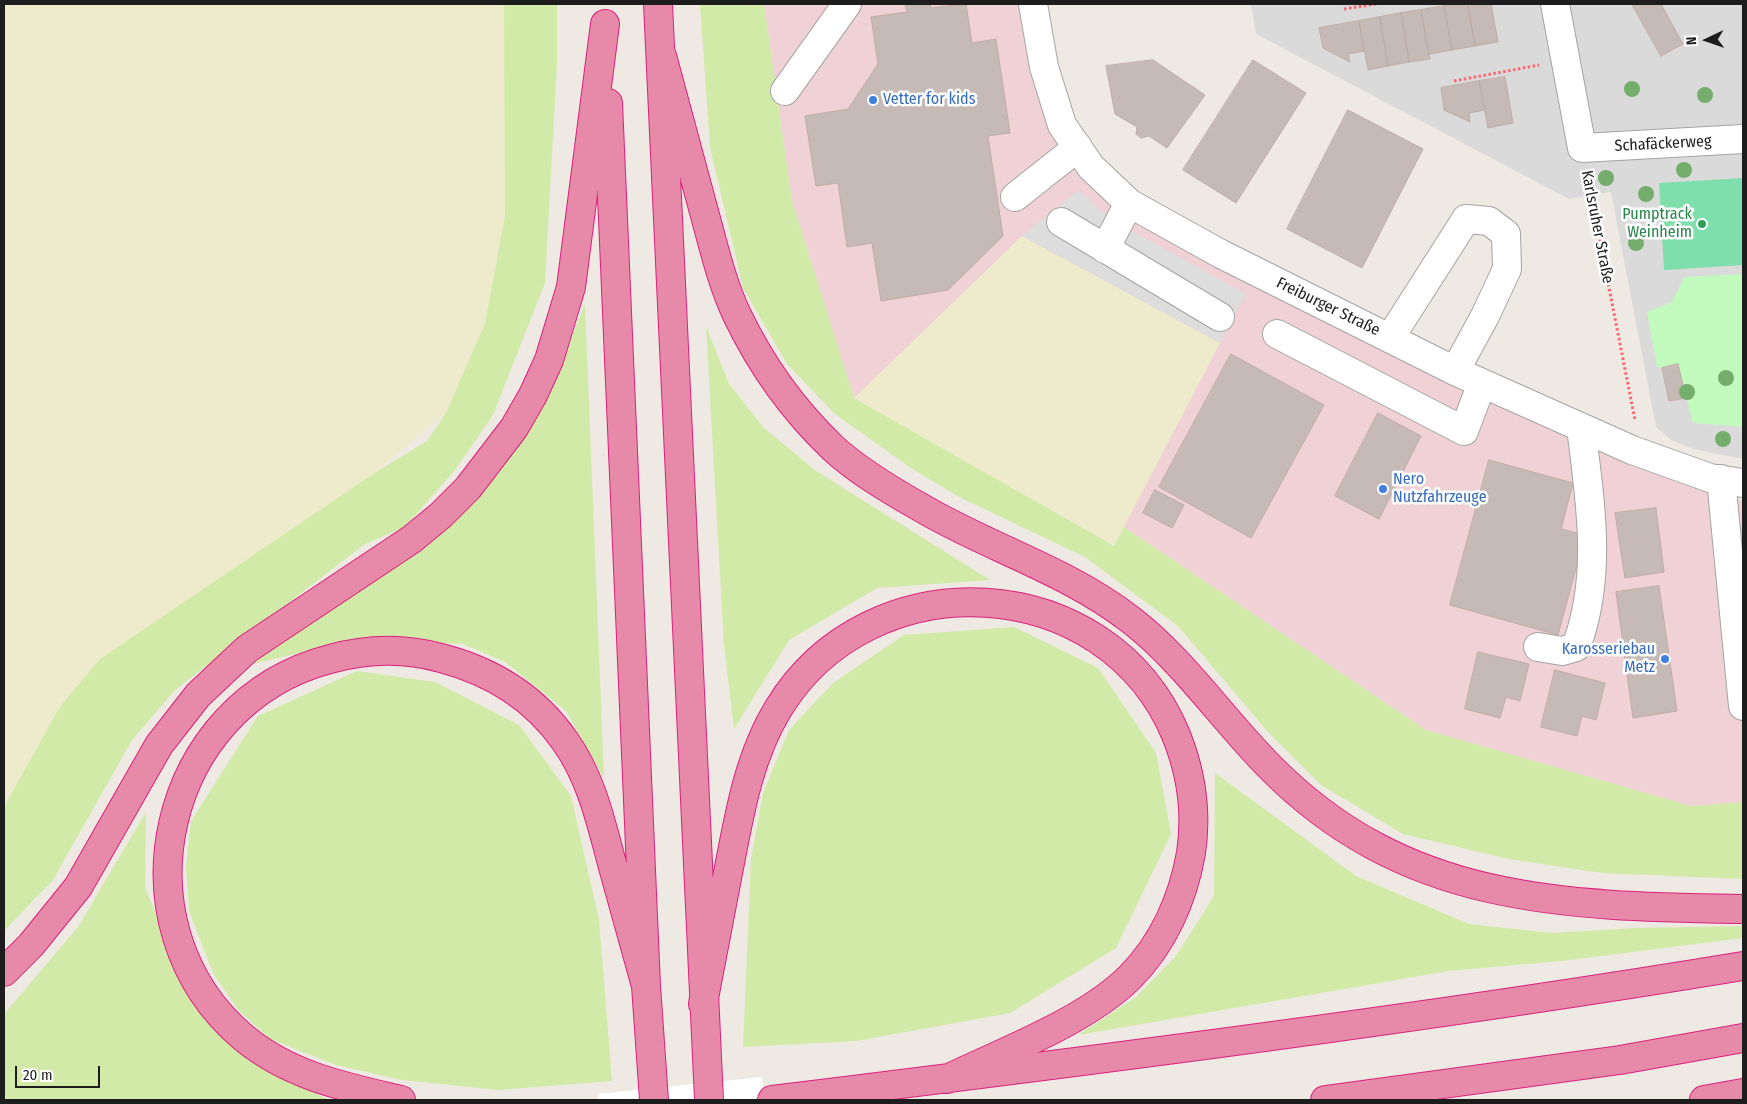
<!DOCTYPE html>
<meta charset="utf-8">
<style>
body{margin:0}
#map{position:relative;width:1747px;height:1104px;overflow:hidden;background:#eee9e3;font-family:"Fira Sans Condensed",sans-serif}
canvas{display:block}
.frame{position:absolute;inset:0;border:5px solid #1d1d1d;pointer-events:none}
.north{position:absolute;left:1682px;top:15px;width:50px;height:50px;-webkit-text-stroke:4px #fff;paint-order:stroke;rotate:267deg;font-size:14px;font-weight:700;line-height:20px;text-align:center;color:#1d1d1d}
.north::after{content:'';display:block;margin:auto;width:18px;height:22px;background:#1d1d1d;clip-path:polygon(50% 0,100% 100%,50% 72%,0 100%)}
.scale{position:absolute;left:15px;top:1066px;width:85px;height:22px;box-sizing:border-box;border:2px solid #1d1d1d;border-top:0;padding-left:6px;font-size:15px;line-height:18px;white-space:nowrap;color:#1d1d1d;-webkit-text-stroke:4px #fff;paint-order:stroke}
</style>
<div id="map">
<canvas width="1747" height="1104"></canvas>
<div class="frame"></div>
<div class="north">N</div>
<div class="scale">20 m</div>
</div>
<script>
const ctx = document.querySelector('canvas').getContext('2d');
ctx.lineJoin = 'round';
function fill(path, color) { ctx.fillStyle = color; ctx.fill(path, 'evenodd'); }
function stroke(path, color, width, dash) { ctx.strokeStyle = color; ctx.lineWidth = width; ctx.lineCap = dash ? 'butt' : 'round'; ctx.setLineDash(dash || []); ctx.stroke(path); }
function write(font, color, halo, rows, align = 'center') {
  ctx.font = font + ' "Fira Sans Condensed",sans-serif'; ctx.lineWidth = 5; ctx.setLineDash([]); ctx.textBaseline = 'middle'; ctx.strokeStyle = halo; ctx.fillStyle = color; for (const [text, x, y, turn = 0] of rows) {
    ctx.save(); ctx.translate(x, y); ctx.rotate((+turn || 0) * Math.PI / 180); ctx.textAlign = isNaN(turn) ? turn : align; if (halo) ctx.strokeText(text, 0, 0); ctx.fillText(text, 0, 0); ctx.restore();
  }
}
fill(new Path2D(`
 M1251,4H1743V459L1693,449L1671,440L1656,427L1611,192L1569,199L1256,34Z`), '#dbdada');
fill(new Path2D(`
 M764,4H1019L1029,57L1052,127L1093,188L1163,237L1725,497L1743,500V802L1691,806L1426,730L1124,527L854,398L792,201Z`), '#f0d1d5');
fill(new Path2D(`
 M4,4H503L506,26L505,216L485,323L446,413L376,472L59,708L4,807Z
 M1022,236L1220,343L1114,546L854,398Z`), '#eeebcd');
fill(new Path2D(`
 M504,4H557V63L545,283L493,415L455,470L405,527L365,544L175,690L132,740L53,880L4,931V807L59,708L100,659L376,472L427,441L446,413L485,323L505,216Z
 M700,4H764L792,201L854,398L1114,546L1124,527L1426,730L1691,806L1743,802V879L1602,873L1509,859L1403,834L1321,785L1268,732L1178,626L1085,557L959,497L911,468L835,414L787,364L743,288L710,147Z
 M585,304L604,778L566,711L505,662L463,644L360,639L252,664L379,574L496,473L544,405Z
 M706,326L729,384L764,428L816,471L990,580L877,588L789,640L734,729L724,645Z
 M1014,627L1098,668L1156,753L1171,834L1116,948L1010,1013L856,1041L743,1047L751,859L763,793L789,730L833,683L904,635Z
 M357,671L435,682L519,725L571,796L599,920L612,1081L498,1090L402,1080L336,1065L270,1039L238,1010L213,973L189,911L186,866L191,821L258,716Z
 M1215,773L1356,876L1469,924L1552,933L1635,928L1743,926V938L1562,961L1448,971L1078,1035L1136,997L1176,956L1214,896Z
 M146,812L145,887L190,998L250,1062L329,1100H4V1014L78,927Z`), '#d2eaa8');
fill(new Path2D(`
 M1743,274V427L1693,423L1678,364L1662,368L1657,366L1647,312L1672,302L1684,277Z`), '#c2fabe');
fill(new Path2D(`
 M1743,178V265L1664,270L1659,183Z`), '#7fdfac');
fill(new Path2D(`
 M1079,190L1107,217L1246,294L1220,343L1022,236Z`), '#ddd');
fill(new Path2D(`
 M762,1077L764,1100H599L598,1094Z`), '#fff');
const building = new Path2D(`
 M905,4H930L931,8L966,4L972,43L996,39L1010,133L988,136L1003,236L948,290L881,301L872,243L847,247L838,183L816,186L805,116L848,109L878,64L871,17L907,12Z
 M1456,4H1468L1475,46L1452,50L1444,6Z
 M1468,4H1491L1498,42L1475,46Z
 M1632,4H1661L1683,44L1661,56Z
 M1444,6L1452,50L1429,54L1421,10Z
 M1421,10L1430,59L1409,62L1401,13Z
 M1401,13L1409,62L1388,66L1380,17Z
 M1380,17L1388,66L1368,70L1359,21Z
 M1359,21L1364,51L1348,54L1350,62L1323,48L1319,28Z
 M1153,60L1205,95L1167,148L1149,136L1141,138L1136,134L1137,127L1115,114L1106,66Z
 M1253,60L1306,93L1236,203L1183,170Z
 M1505,77L1513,123L1488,128L1479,81Z
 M1479,81L1485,110L1469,113L1470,122L1444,110L1441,88Z
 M1348,110L1423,149L1362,268L1287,229Z
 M1231,354L1324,405L1251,538L1159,487Z
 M1678,364L1686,398L1669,401L1662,368Z
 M1378,413L1421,436L1379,519L1335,496Z
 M1489,460L1573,483L1561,529L1585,535L1558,635L1450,605Z
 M1155,490L1184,505L1172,528L1143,513Z
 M1656,508L1664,572L1625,578L1615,513Z
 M1659,586L1677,711L1633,718L1616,592Z
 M1478,652L1529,664L1520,701L1506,697L1500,718L1465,709Z
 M1555,670L1605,683L1596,720L1582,716L1577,736L1541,727Z`);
fill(building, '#c6bab6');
stroke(building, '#c0ada5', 1);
const minor = new Path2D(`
 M1033,4L1044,67L1062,125L1091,167L1129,203L1221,254L1455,371L1632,450L1710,478L1743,483
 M1555,4L1582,148L1743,139
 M785,91L847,4
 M1015,197L1078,147
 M1061,222L1220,317
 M1105,249L1129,203
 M1277,334L1464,431L1482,383
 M1390,338L1466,219L1489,221L1506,234L1507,269L1485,316L1455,371
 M1721,479L1743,706
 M1538,647L1562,651L1576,647C1603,574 1590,502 1581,427`);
const highway = new Path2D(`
 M658,4L709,1100
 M662,56C676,107 689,157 703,208C713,244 721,281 737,315C761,365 793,410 833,448C858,471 890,490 920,507C989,548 1067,570 1131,620C1184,661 1223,720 1270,767C1405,904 1564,906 1743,909
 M608,103L646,986L654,1100
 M4,972L31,945L78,887L159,745L198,695L247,649L412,539L441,515L468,488L514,428L533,395L549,360L571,287L605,24
 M703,1004C711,960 720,916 728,873C739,817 748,758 778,709C870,557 1107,569 1176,735C1191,772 1197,813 1191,853C1183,899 1163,944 1130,977C1086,1021 1005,1051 947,1079
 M401,1100C345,1087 290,1076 244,1038C110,925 161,703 330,659C366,649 405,648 441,658C491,671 535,698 565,741C592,779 601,823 613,867C624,906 635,946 646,986
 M772,1100C1097,1060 1421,1019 1743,966
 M1325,1100L1620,1060L1743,1038
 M1704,1100L1743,1093`);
stroke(minor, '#a4a4a4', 30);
stroke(highway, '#da227c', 30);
stroke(new Path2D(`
 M1344,9L1376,4
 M1454,81L1539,65
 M1587,176L1635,420`), '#fb676e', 3, [2.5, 2.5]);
stroke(minor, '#fff', 28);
stroke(highway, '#e789a8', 28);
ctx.fillStyle = '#75ad6c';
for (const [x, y] of [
 [1632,89],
 [1705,95],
 [1684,170],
 [1606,178],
 [1646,194],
 [1636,243],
 [1726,378],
 [1687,392],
 [1723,439]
]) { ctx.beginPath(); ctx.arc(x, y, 8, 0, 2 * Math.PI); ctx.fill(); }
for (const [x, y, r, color] of [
 [873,100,5,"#3f7fe0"],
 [1702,224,5,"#2e9e5b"],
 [1383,489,5,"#3f7fe0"],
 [1665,659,5,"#3f7fe0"]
]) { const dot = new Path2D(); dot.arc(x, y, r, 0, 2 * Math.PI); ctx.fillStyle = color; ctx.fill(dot); stroke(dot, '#fff', 2); }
write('16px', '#366cbe', '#fff', [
 ["Vetter for kids",883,100],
 ["Nero",1393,480],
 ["Nutzfahrzeuge",1393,498],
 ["Karosseriebau",1655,650,"right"],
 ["Metz",1655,668,"right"]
], 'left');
write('16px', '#1d1d1d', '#fff', [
 ["Schafäckerweg",1663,144,-3],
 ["Karlsruher Straße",1597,227,79],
 ["Freiburger Straße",1328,307,26]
]);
write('16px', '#27864d', '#fff', [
 ["Pumptrack",1692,215],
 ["Weinheim",1692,233]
], 'right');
</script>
